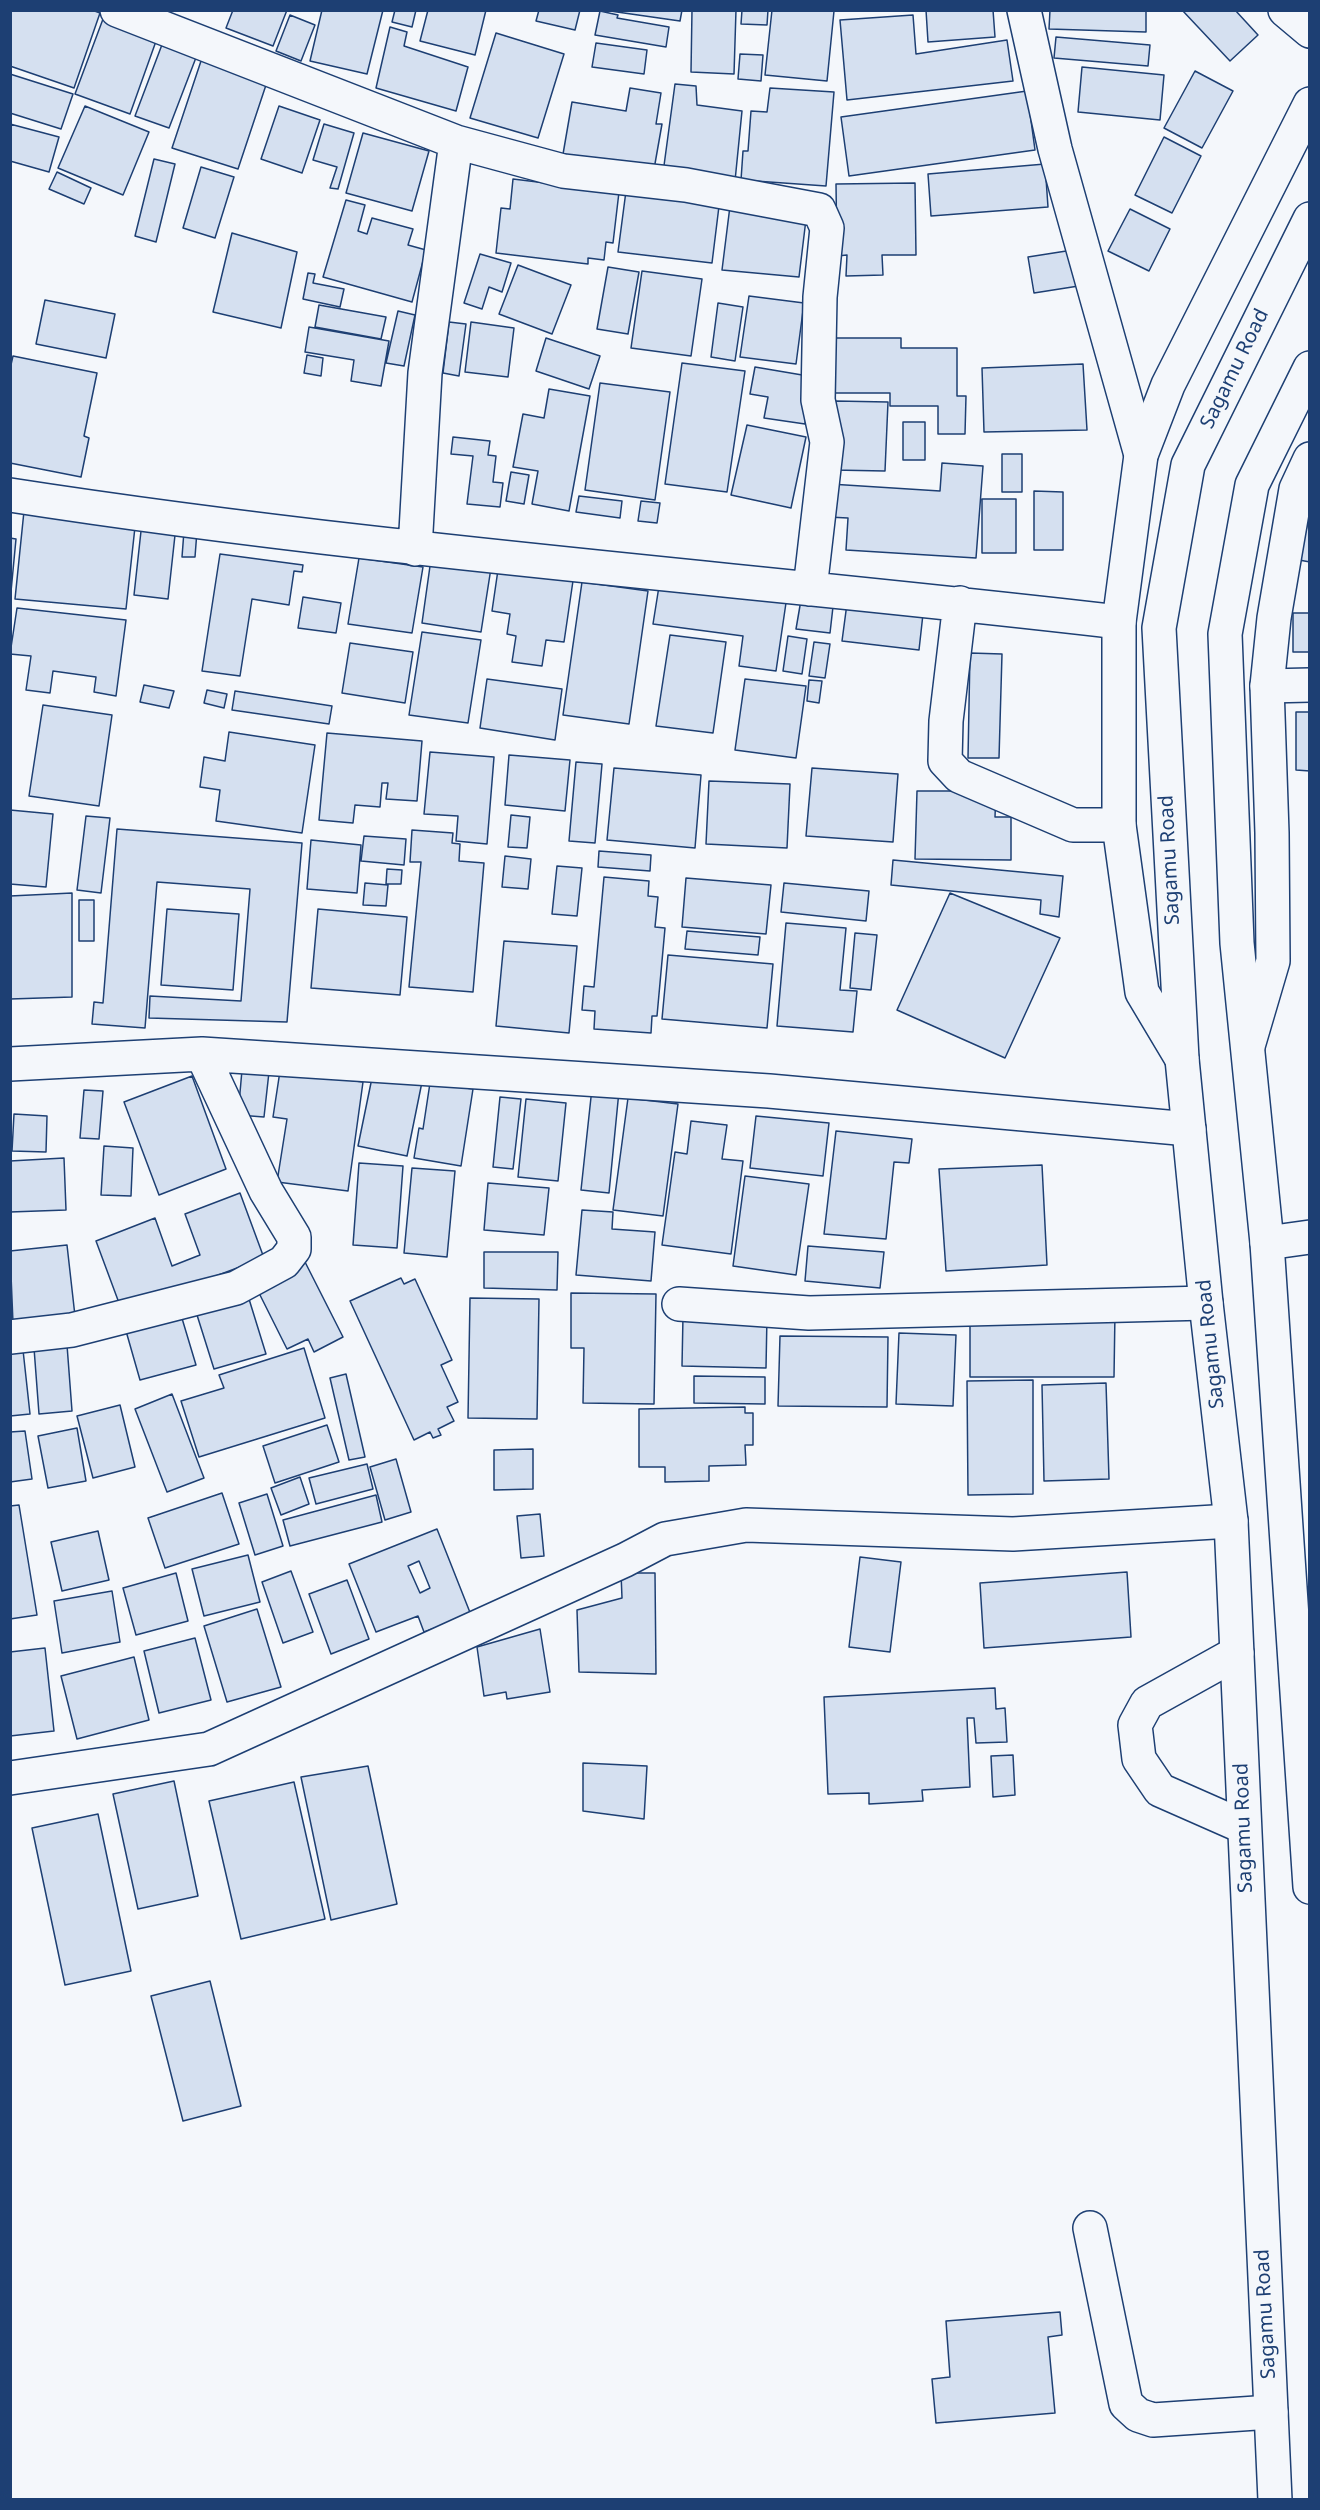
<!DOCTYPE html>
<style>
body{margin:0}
#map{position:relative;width:1320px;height:2510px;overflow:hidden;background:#f4f7fb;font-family:"Noto Sans",sans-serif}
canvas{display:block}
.frame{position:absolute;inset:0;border:12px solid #1d3f73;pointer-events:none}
</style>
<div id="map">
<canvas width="1320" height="2510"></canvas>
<div class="frame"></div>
</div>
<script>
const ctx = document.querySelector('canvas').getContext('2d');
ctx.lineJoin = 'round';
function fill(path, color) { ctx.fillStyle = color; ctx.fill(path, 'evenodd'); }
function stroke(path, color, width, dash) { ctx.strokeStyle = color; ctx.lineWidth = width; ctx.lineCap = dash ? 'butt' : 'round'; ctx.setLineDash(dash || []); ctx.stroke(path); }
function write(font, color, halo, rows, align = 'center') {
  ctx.font = font + ' "Noto Sans",sans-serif'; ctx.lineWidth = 4.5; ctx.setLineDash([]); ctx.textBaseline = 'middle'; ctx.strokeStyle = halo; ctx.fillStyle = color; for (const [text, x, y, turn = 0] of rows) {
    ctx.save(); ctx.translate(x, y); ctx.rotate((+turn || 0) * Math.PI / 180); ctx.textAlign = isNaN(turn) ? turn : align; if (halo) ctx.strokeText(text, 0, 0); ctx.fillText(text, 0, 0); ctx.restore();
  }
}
const building = new Path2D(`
 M10,10H92L100,13L74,88L10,66Z
 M233,10H287L273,46L226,28Z
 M322,10H383L367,74L310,61Z
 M395,10H416L412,27L392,22Z
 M428,10H486L475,55L420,41Z
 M539,10H580L575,30L536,21Z
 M603,10H682L680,21Z
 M692,10H736L734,74L691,72Z
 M742,10H768L767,25L741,24Z
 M772,10L834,11L827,81L765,75Z
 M926,10H993L995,37L928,42Z
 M1050,10H1146V32L1049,29Z
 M1182,10H1235L1258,35L1230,61Z
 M106,11L160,30L130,114L75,94Z
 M600,11L618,15L617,18L669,27L666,47L595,35Z
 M290,15L315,25L301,61L276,51Z
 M913,15L916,54L1007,40L1013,81L847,100L840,20Z
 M390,27L407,32L404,46L468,67L456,111L376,88Z
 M496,33L564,54L538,138L470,118Z
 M1056,37L1150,45L1148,66L1054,58Z
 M163,42L197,55L169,128L135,116Z
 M596,43L647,50L644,74L592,67Z
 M740,54L763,55L761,81L738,79Z
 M202,58L268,79L238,169L172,148Z
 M1082,67L1164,75L1160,120L1078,112Z
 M1195,71L1233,91L1202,148L1164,128Z
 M10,74L73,94L61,129L10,113Z
 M675,84L696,86L697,105L742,111L735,181L663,173Z
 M630,88L661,93L656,124H662L653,175L562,160L572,102L626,111Z
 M770,88L834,92L826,186L741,180L743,151H748L751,111L767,112Z
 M1027,91L1035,150L849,176L841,117Z
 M85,106L149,132L123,195L58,168Z
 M279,106L320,120L302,173L261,159Z
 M10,124L59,137L49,172L10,161Z
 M324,124L354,133L338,189L330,188L337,167L313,160Z
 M363,133L429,151L412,211L346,193Z
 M1164,137L1201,156L1172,213L1135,195Z
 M154,159L175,164L156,242L135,236Z
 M1045,164L1048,207L931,216L928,174Z
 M201,167L234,177L215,238L183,228Z
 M57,172L91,188L84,204L49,189Z
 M513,179L619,192L613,243L606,242L604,260L588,258V264L496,253L501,208L510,209Z
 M915,183L916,255H882L883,275L846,276L847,255L837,256L836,184Z
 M626,191L720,198L712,263L618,252Z
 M346,200L365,205L358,231L367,234L372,218L413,229L408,245L426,250L412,302L323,277Z
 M730,206L807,211L799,277L722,270Z
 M1130,209L1170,229L1149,271L1108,251Z
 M232,233L297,252L281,328L213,312Z
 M1079,249L1085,285L1034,293L1028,257Z
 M480,254L511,263L502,292L489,287L482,309L464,303Z
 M518,265L571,285L552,334L499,314Z
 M608,267L639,272L628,334L597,329Z
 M642,271L702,279L691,356L631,348Z
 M308,273L315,274L313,283L344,289L340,307L303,299Z
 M749,296L804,303L796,364L740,357Z
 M45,300L115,314L106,358L36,344Z
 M718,303L743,307L735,361L711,357Z
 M319,305L386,317L381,339L315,327Z
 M398,311L415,315L404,366L386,363Z
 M449,322L466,324L459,376L443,373Z
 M471,322L514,328L508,377L465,372Z
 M309,327L389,341L381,386L351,381L354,360L305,352Z
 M546,338L600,356L589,389L536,371Z
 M826,338H901V348H957V396H966L965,434H938V406H890V393H825Z
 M307,355L323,358L321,376L304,373Z
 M13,356L97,373L84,436L89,438L81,477L10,463V369Z
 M682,363L745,371L727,492L665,484Z
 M1083,364L1087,430L984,432L982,368Z
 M755,367L814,377L805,424L764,418L768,397L750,394Z
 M600,383L670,392L655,500L585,490Z
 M549,389L590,396L569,511L532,504L538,471L513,467L523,414L544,418Z
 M835,401L888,402L885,471L833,470Z
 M903,422H925V460H903Z
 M747,425L806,437L791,508L731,495Z
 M453,437L490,441L488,455L496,456L493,482L503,483L500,507L467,504L473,456L451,454Z
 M1002,454H1022V492H1002Z
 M942,463L983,466L976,558L846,550L848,518L828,517L830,484L940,491Z
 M511,472L529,475L524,504L506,501Z
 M1034,491L1063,492V550H1034Z
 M579,496L622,501L620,518L576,512Z
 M982,499H1016V553H982Z
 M641,501L660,503L657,523L638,521Z
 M24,511L135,527L126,609L15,599Z
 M1310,513V562L1299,560Z
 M142,522L176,526L168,599L134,595Z
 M184,531H197L195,557H182Z
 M10,538L16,539L10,602Z
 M220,554L303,565L302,572L294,571L289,605L252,599L240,676L202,671Z
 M359,558L423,567L412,633L348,624Z
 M431,559L491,568L481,632L422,623Z
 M499,563L574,574L564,642L546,640L542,666L512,662L516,636L507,634L510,614L492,611Z
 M660,580L787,596L776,671L739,666L743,636L653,624Z
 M582,582L648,591L629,724L563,715Z
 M802,594L834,598L830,633L796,629Z
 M848,596L924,605L919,650L842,641Z
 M303,597L341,603L336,633L298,628Z
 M17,608L126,620L116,696L94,692L96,677L53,671L50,693L26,690L31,656L10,654Z
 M1293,613H1310V652H1293Z
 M422,632L481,640L468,723L409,715Z
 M670,635L726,642L713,733L656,726Z
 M788,636L807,639L802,674L783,671Z
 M814,642L830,644L825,678L809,676Z
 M350,643L413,652L405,703L342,693Z
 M970,653L1002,654L999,758H968Z
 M487,679L562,689L555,740L480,728Z
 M745,679L806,686L796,758L735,750Z
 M809,680L822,681L819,703L807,701Z
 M144,685L174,691L169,708L140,702Z
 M207,690L227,694L224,708L204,703Z
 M235,691L332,706L329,724L232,710Z
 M43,705L112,715L99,806L29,796Z
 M1296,712H1310V771L1296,770Z
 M229,732L315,745L302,833L216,821L220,790L200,787L204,757L225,761Z
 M327,733L422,741L417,801L386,799L388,783H382L380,807L355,805L353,823L319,820Z
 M430,752L494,757L487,844L456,841L458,816L424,814Z
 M509,755L570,760L565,811L505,805Z
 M576,762L602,764L595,843L569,841Z
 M614,768L701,775L695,848L607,840Z
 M812,768L898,774L893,842L806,836Z
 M709,781L790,784L787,848L706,844Z
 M917,791H996L995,817H1011V860L915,859Z
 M10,810L53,814L46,887L10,884Z
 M511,815L530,817L527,848L508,847Z
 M86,816L110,818L101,893L77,890Z
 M117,829L302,843L287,1022L149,1018L150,996L241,1001L250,889L157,882L145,1028L92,1024L94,1002L103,1003Z
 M412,830L453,833L452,843L460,844L459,861L484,863L473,992L409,987L421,862H410Z
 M364,836L406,839L404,865L361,861Z
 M311,840L361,845L357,893L307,889Z
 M599,851L651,855L650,871L598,867Z
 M505,856L531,859L528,889L502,887Z
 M893,860L1063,876L1059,917L1040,914L1041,900L891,885Z
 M557,866L582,868L577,916L552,914Z
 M387,869L402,870L401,884H386Z
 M604,877L649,881L648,896L658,897L655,927L665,928L657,1016H652L651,1033L594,1029L595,1011L582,1010L584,986L594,987Z
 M686,878L771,885L766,934L682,927Z
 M365,883L388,885L386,906L363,905Z
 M784,883L869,891L866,921L781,912Z
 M72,893V997L10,999V896Z
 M950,893L1060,938L1005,1058L897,1010Z
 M79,900H94V941H79Z
 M167,909L239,914L233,990L161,985Z
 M318,909L407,917L400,995L311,988Z
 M786,923L846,928L840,990L857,991L853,1032L777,1026Z
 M687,931L760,937L758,955L685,949Z
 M855,933L877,935L871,990L850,988Z
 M504,941L577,946L569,1033L496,1026Z
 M668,955L773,964L767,1028L662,1019Z
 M242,1070L269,1072L264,1117L238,1115Z
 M280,1071L363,1082L348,1191L277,1182L287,1119L273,1117Z
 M373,1073L422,1082L407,1156L358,1146Z
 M192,1076L226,1169L159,1195L124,1102Z
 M430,1083L473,1089L461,1166L414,1158L419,1128L423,1129Z
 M592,1088L619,1091L609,1193L581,1190Z
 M84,1090L103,1091L99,1139L80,1138Z
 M500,1097L521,1099L513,1169L493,1167Z
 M628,1098L678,1104L663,1216L613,1210Z
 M526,1099L566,1103L558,1181L518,1177Z
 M14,1114L47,1116L46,1152L12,1151Z
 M756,1116L829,1123L823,1176L750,1168Z
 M691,1121L727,1125L722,1159L743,1161L731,1254L662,1245L675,1152L687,1154Z
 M836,1131L912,1139L909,1163L894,1162L886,1239L824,1234Z
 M104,1146L133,1148L131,1196L101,1195Z
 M64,1158L66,1210L10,1212V1161Z
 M359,1163L403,1166L397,1248L353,1245Z
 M1042,1165L1047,1265L946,1271L939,1169Z
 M412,1168L455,1171L447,1257L404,1253Z
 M745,1176L809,1184L796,1275L733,1266Z
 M488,1183L549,1188L544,1235L484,1230Z
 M240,1193L264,1258L122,1311L96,1241L155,1218L172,1266L200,1255L185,1214Z
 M582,1210L613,1212L612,1229L655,1232L651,1281L576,1275Z
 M67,1245L75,1316L13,1323L10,1251Z
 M808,1246L884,1252L880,1288L805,1281Z
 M484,1252H558L557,1290L484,1288Z
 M304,1260L343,1337L314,1352L308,1339L287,1349L255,1285Z
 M401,1278L404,1284L415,1279L452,1360L441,1365L458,1402L447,1407L454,1421L438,1429L441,1435L433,1438L430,1432L414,1440L350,1301Z
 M571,1293L656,1294L654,1404L583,1403L584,1348H571Z
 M470,1298L539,1299L537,1419L468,1418Z
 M249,1299L266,1354L214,1369L197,1315Z
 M970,1312H1115L1114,1377H970Z
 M181,1315L196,1365L140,1380L126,1331Z
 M683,1316H767L766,1368L682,1366Z
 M899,1333L956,1335L953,1406L896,1404Z
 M780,1336L888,1337L887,1407L778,1406Z
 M67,1345L72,1411L39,1414L34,1348Z
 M304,1348L325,1418L199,1457L181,1401L224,1388L219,1375Z
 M23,1350L30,1414L10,1416V1351Z
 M346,1374L365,1457L349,1460L330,1378Z
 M694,1376L765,1377V1404L694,1403Z
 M1033,1380V1494L968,1495L967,1381Z
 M1106,1383L1109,1479L1044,1481L1042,1385Z
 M172,1394L204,1478L167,1492L135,1409Z
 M120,1405L135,1467L93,1478L77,1416Z
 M745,1407V1413H753V1445H745L746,1465L709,1466V1481L665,1482V1467H639V1409Z
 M327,1425L339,1462L275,1483L263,1446Z
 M77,1428L86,1481L48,1488L38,1436Z
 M25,1431L32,1479L10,1482V1432Z
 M533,1449V1489L494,1490V1450Z
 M396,1459L411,1512L385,1520L370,1467Z
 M367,1464L373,1489L316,1504L309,1478Z
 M300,1477L309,1504L281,1515L271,1488Z
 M222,1493L239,1544L165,1568L148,1518Z
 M267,1494L283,1546L255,1555L239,1503Z
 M376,1495L382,1522L290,1546L283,1520Z
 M19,1505L37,1615L10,1619V1506Z
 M540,1514L544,1556L521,1558L517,1516Z
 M437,1529L471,1615L424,1632L418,1616L376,1632L349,1564ZM419,1561L430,1588L420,1593L408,1566Z
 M98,1531L109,1580L62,1591L51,1542Z
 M248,1555L260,1602L204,1616L192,1569Z
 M860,1557L901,1562L890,1652L849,1647Z
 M291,1571L313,1632L283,1643L262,1582Z
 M1127,1572L1131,1637L984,1648L980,1583Z
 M176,1573L188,1621L136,1635L123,1588Z
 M621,1573H655L656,1674L579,1672L577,1610L622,1598Z
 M347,1580L369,1639L331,1654L309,1594Z
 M112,1591L120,1642L62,1653L54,1601Z
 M257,1609L281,1687L227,1702L204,1626Z
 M540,1629L550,1692L507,1699L506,1692L484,1696L477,1647Z
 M195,1638L211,1700L159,1713L144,1651Z
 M45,1648L54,1731L10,1736V1652Z
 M134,1657L149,1720L77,1739L61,1676Z
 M995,1688L996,1709L1005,1708L1007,1742L976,1743L974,1718H967L970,1787L922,1790L923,1801L869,1804V1793L828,1794L824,1697Z
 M1013,1755L1015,1795L993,1797L991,1756Z
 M583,1763L647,1766L644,1819L583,1811Z
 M368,1766L397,1904L331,1920L301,1777Z
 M174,1781L198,1896L138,1909L113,1794Z
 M294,1782L325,1919L241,1939L209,1801Z
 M98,1814L131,1971L65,1985L32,1828Z
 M210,1981L241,2106L183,2121L151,1996Z
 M1060,2312L1062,2335L1048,2337L1055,2413L936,2423L932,2379L950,2377L946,2321Z`);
fill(building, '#d5e0f0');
stroke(building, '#1d3f73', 1.5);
const minor = new Path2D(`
 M117,10L456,142L563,171L686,185L819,210L827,228L820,297L818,400L827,442L810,589
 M1024,10L1055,149L1141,455
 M1285,10L1310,31
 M10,495C378,552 750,579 1119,622
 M415,549L425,373L456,142
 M960,603L946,721L945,761L959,776L1073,825H1119
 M1267,686L1310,685
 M10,1064L202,1054L769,1091L1189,1129
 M1267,1243L1310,1237
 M679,1304L809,1313L1206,1303
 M10,1337L72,1330L236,1288L284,1262L294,1249V1237L266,1191L202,1054
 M1237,1653L1147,1703L1135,1725L1139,1759L1160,1790L1244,1827
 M10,1778L209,1749L625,1560L665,1539L746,1525L1013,1534L1231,1521
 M1090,2228L1126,2404L1138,2415L1153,2420L1271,2412`);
const major = new Path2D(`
 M1248,1046L1273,961L1272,833L1267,686L1274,618L1296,489L1310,459
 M1182,1059L1142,992L1119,825V622L1141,455L1168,385L1310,104`);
const highway = new Path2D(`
 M1310,368L1252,485L1225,634L1237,943L1267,1243L1310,1887
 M1275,2500L1231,1521L1206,1303L1182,1059L1159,628L1188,465L1310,219`);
stroke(minor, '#1d3f73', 36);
stroke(major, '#1d3f73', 36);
stroke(highway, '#1d3f73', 36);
stroke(minor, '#f4f7fb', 33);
stroke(major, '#f4f7fb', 33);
stroke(highway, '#f4f7fb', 33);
write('20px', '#1d3f73', '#f4f7fb', [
 ["Sagamu Road",1235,369,-64],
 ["Sagamu Road",1170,860,-93],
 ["Sagamu Road",1211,1344,-96],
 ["Sagamu Road",1244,1828,-92],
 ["Sagamu Road",1266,2314,-93]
]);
</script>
